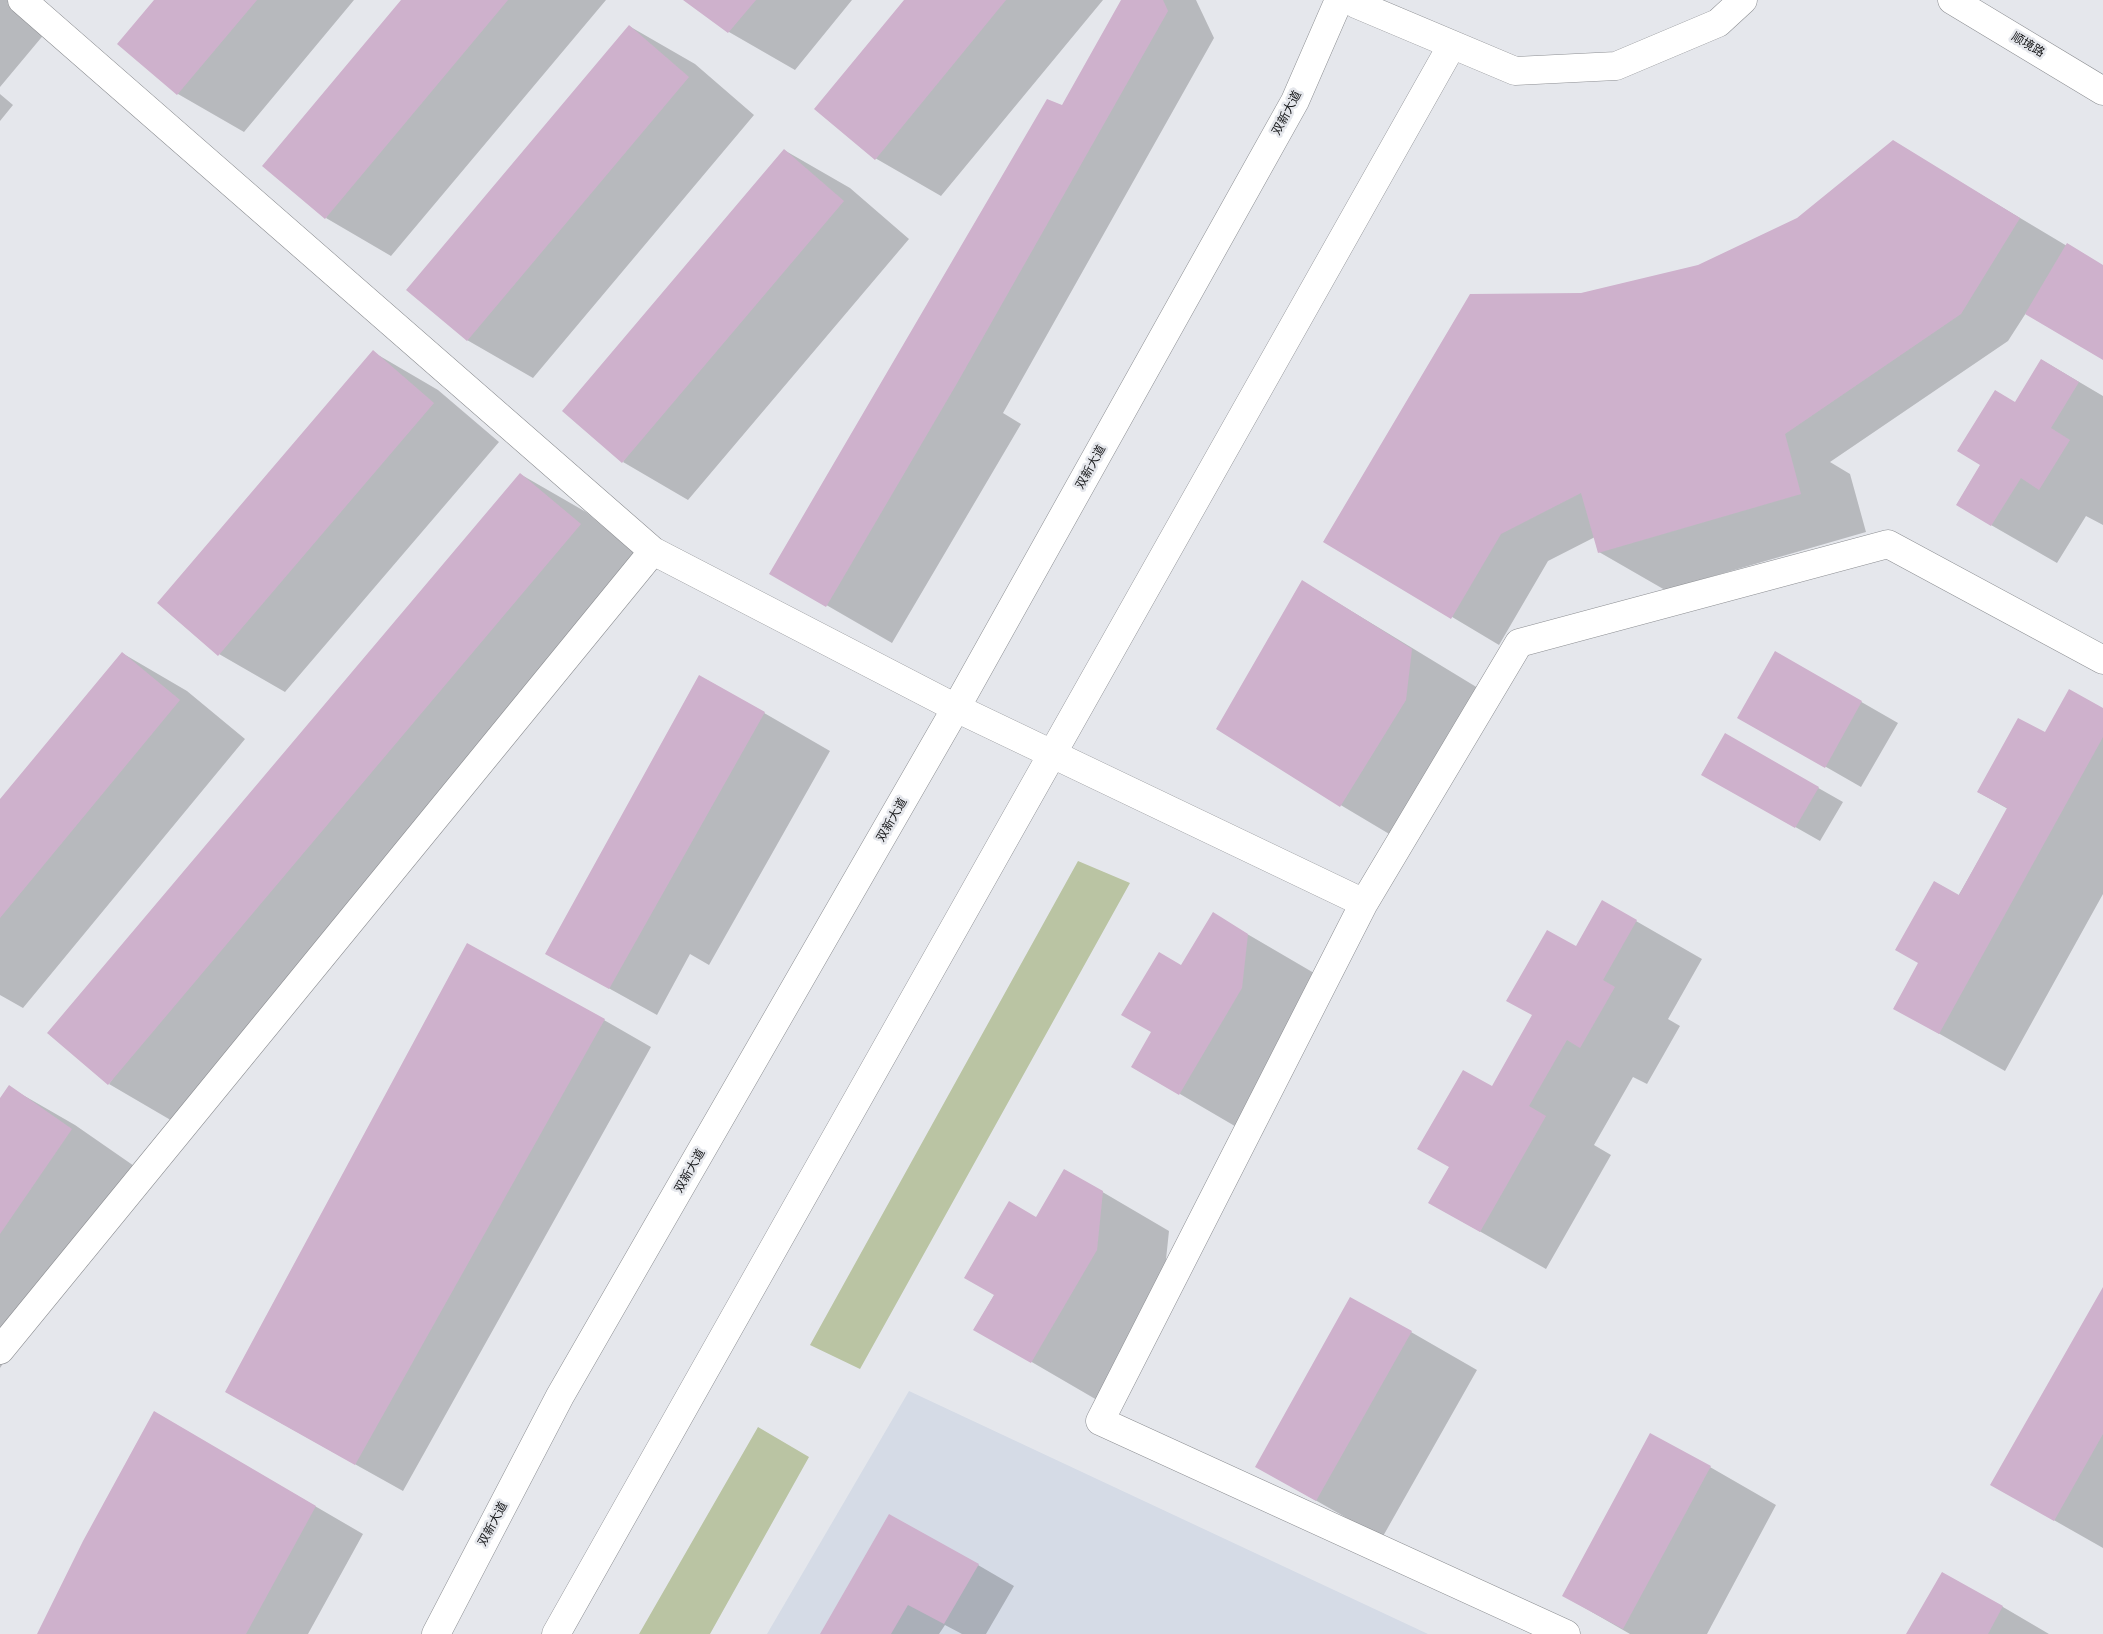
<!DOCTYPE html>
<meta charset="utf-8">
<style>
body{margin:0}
canvas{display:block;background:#e5e7ec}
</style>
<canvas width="2103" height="1634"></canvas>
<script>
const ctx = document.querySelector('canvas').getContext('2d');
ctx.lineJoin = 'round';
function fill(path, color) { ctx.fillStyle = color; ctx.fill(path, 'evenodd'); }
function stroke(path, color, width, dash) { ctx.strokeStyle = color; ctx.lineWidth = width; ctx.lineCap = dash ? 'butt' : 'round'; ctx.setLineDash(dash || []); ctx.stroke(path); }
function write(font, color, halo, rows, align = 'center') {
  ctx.font = font + ' "PT Sans","Noto Sans SC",sans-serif'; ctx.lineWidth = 5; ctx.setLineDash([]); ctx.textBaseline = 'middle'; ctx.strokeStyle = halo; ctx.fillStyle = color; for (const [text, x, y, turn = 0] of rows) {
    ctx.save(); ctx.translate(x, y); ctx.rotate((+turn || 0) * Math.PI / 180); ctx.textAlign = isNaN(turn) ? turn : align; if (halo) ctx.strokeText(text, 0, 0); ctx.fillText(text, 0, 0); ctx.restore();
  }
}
fill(new Path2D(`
 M909,1391L1428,1634H767Z`), '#d5dbe6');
fill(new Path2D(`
 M1078,861L1130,883L860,1369L810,1345Z
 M758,1427L809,1457L710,1634H639Z`), '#bac4a3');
fill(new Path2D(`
 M0,0H7L46,32L0,87Z
 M155,0H354L244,132L178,94L118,44Z
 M403,0H606L391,256L326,218Z
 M685,0H852L795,70L729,32Z
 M905,0H1103L941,196L875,158Z
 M1123,0H1196L1214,38L1003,413L1021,424L892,643L771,573L1063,107Z
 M629,26L695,64L754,115L533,378L467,340Z
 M0,94L13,105L0,121Z
 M1893,142L2067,246L2103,266V359L2026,313L2008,341L1830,462L1850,474L1866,532L1665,590L1599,552L1595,537L1548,561L1499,645L1325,541L1582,295L1698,267L1797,219Z
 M784,150L850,188L909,239L688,500L623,462Z
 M373,352L438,390L499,442L285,692L219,654Z
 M2042,360L2103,396V525L2086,516L2057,563L1991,525Z
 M520,474L586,512L646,563L174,1122L109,1084Z
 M1302,581L1478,688L1406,844L1302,782Z
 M122,653L187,691L245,739L23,1008L0,995V801Z
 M1776,653L1898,723L1861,787L1739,717Z
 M707,680L830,751L709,965L690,954L657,1015L594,980Z
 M2103,709V894L2005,1071L1894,1008L2008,809L1978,792Z
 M1725,735L1843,802L1820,841L1702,774Z
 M1603,902L1702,959L1668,1019L1680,1026L1647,1084L1633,1077L1594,1145L1611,1155L1546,1269L1430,1203L1492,1088Z
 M1213,914L1314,973L1245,1132L1180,1094L1153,1032L1182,966Z
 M604,1020L651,1047L403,1491L274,1419Z
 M9,1087L75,1125L137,1168L0,1368V1100Z
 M1065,1170L1169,1231L1163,1288L1097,1400L975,1329Z
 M2103,1289V1548L1992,1485Z
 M1411,1332L1477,1370L1382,1538L1257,1467Z
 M155,1413L363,1534L308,1634H38Z
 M1710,1467L1776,1505L1707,1634H1630L1564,1596Z
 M978,1565L1014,1586L986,1634H962L945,1625L939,1634H822Z
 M1942,1573L2003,1607L2049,1634H1908Z`), '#0003');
fill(new Path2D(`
 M154,0H257L177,95L117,44Z
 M401,0H508L325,219L262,166Z
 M683,0H756L728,33Z
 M904,0H1006L875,160L814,109Z
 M1121,0H1163L1168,11L956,385L826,607L769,574L1047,99L1062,105Z
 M629,25L689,77L467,341L406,290Z
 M1893,140L2020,218L1961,314L1785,434L1801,494L1598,553L1581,493L1501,534L1451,619L1323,542L1470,294L1581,293L1698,265L1797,218Z
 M784,149L844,201L622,463L562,411Z
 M2067,243L2103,265V360L2025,314Z
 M373,350L434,403L218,656L157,603Z
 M2041,359L2079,382L2051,428L2070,440L2039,490L2021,478L1991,526L1956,505L1980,465L1957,451L1995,390L2015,402Z
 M520,473L581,524L108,1085L47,1033Z
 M1302,580L1412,649L1406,700L1340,807L1216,729Z
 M1775,651L1862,701L1825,768L1737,718Z
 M122,652L180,700L0,918V799Z
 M699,675L765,712L609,989L545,954Z
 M2069,689L2103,708V737L1939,1034L1893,1009L1918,963L1895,950L1934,881L1959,895L2007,808L1977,792L2018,718L2045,732Z
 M1725,733L1819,787L1795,828L1701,775Z
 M1602,900L1637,920L1603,980L1615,987L1580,1048L1567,1040L1529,1106L1546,1116L1480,1232L1428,1203L1449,1167L1417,1149L1463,1070L1492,1086L1532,1015L1506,1001L1547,930L1576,946Z
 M1213,912L1248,934L1242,988L1179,1095L1131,1067L1151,1032L1121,1015L1159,952L1181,965Z
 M467,943L605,1019L355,1465L225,1392Z
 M9,1085L72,1129L0,1234V1098Z
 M1064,1169L1103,1191L1097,1250L1031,1363L973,1330L994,1295L964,1278L1009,1201L1036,1217Z
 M2103,1287V1434L2054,1521L1990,1485Z
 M1350,1297L1412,1331L1316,1501L1255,1467Z
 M154,1411L316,1506L246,1634H37L83,1541Z
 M1650,1433L1711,1466L1623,1629L1562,1596Z
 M889,1514L979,1564L944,1624L908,1605L891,1634H820Z
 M1942,1572L2003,1606L1988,1634H1906Z`), '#ceb1cc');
const minor = new Path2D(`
 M22,0L653,551L956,708L1364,903L1519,643L1888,544L2103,660
 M1364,903L1100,1421L1566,1634
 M0,1350L653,551`);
const major = new Path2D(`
 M1353,0L1356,4L1515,71L1616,66L1718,23L1743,0
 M1952,0L2103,91
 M436,1634L560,1396L956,708L1295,101L1339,0
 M556,1634L1452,45`);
stroke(minor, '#8c8e92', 29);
stroke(major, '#8c8e92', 29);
stroke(minor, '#fff', 28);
stroke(major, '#fff', 28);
write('12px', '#121315', '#e5e7ec', [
 ["顺境路",2028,45,31],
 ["双新大道",1287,113,-62],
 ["双新大道",1091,467,-61],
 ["双新大道",892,820,-60],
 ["双新大道",690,1171,-60],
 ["双新大道",493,1524,-62]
]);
</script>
